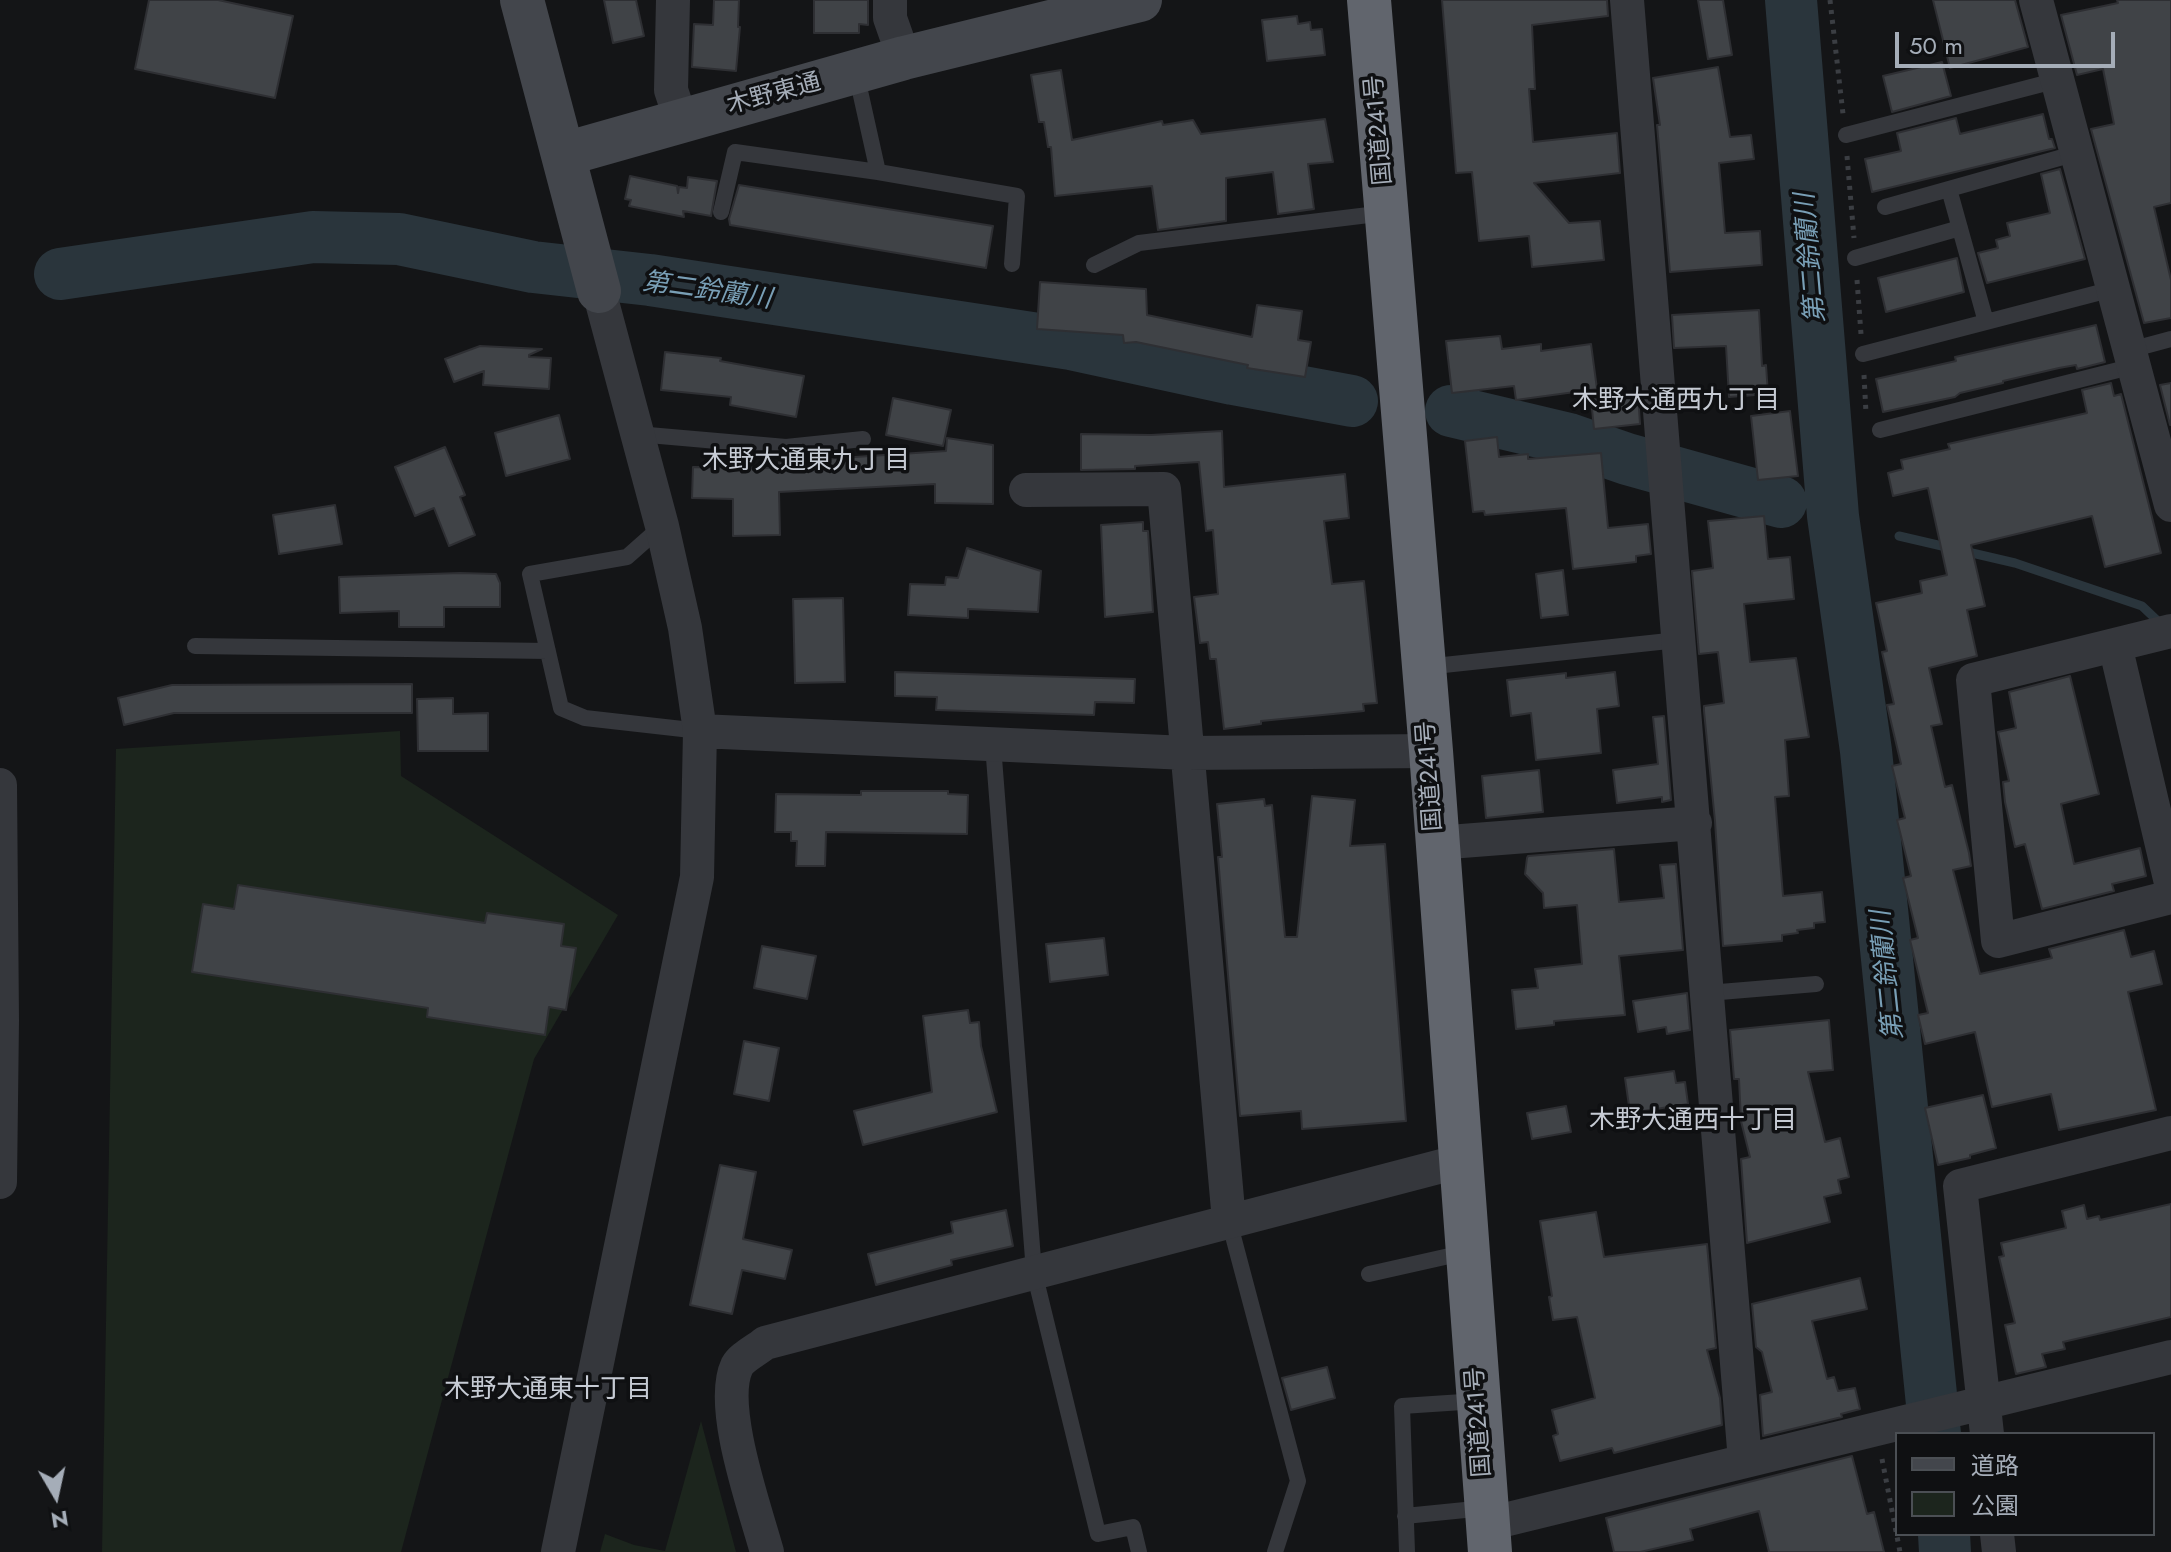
<!DOCTYPE html>
<meta charset="utf-8">
<style>
body{margin:0}
#map{position:relative;width:2171px;height:1552px;overflow:hidden;background:#141517;font-family:Jost,"Noto Sans JP",sans-serif}
canvas{display:block}
.legend{position:absolute;left:1895px;top:1432px;width:260px;height:104px;box-sizing:border-box;background:#0f1012;border:2px solid #4b4f54;margin:0;padding:10px 14px;list-style:none;font-size:24px;color:#a5adb8}
.legend li{display:flex;align-items:center;gap:16px;height:40px}
.legend b{width:40px;border:2px solid #4b4f54}
.north{position:absolute;left:16px;top:1456px;width:80px;height:80px;-webkit-text-stroke:6px #0f1012;paint-order:stroke;rotate:171deg;font-size:22px;font-weight:700;line-height:32px;text-align:center;color:#a5adb8}
.north::after{content:'';display:block;margin:auto;width:28px;height:36px;background:#a5adb8;clip-path:polygon(50% 0,100% 100%,50% 72%,0 100%)}
.scale{position:absolute;left:1895px;top:32px;width:220px;height:36px;box-sizing:border-box;border:4px solid #a5adb8;border-top:0;padding-left:10px;font-size:24px;line-height:28px;white-space:nowrap;color:#a5adb8;-webkit-text-stroke:6px #0f1012;paint-order:stroke}
</style>
<div id="map">
<canvas width="2171" height="1552"></canvas>
<ul class="legend">
<li><b style="height:10px;background:#43464c"></b>道路</li>
<li><b style="height:22px;background:#1c251d"></b>公園</li>
</ul>
<div class="north">N</div>
<div class="scale">50 m</div>
</div>
<script>
const ctx = document.querySelector('canvas').getContext('2d');
ctx.lineJoin = 'round';
function fill(path, color) { ctx.fillStyle = color; ctx.fill(path, 'evenodd'); }
function stroke(path, color, width, dash) { ctx.strokeStyle = color; ctx.lineWidth = width; ctx.lineCap = dash ? 'butt' : 'round'; ctx.setLineDash(dash || []); ctx.stroke(path); }
function write(font, color, halo, rows, align = 'center') {
  ctx.font = font + ' Jost,"Noto Sans JP",sans-serif'; ctx.lineWidth = 7; ctx.setLineDash([]); ctx.textBaseline = 'middle'; ctx.strokeStyle = halo; ctx.fillStyle = color; for (const [text, x, y, turn = 0] of rows) {
    ctx.save(); ctx.translate(x, y); ctx.rotate((+turn || 0) * Math.PI / 180); ctx.textAlign = isNaN(turn) ? turn : align; if (halo) ctx.strokeText(text, 0, 0); ctx.fillText(text, 0, 0); ctx.restore();
  }
}
fill(new Path2D(`
 M400,731L401,776L618,915L534,1059L401,1552H102L116,749Z
 M701,1421L736,1552H600L605,1534L634,1545L665,1551Z`), '#1c251d');
stroke(new Path2D(`
 M1899,536L2015,563L2142,606L2163,626
 M1837,540L1849,537`), '#2a353c', 9);
stroke(new Path2D(`
 M1791,0L1833,516L1866,751L1935,1434
 M60,274L313,237L399,239L533,267L650,280L1071,344L1233,379L1352,401
 M1451,411L1569,439L1627,459L1781,502
 M1944,1534L1945,1552`), '#2a353c', 52);
const building = new Path2D(`
 M149,0H218L293,16L275,98L135,69Z
 M604,0H636L644,36L613,43Z
 M714,0H739L738,27H740L736,71L692,67L694,24L713,25Z
 M814,0H868V25L859,24V33H814Z
 M1442,0H1607L1608,16L1532,25L1535,89H1529L1533,142L1617,133L1620,173L1534,183L1569,223L1600,221L1604,260L1532,267L1529,236L1479,241L1472,172L1456,173Z
 M1698,0H1723L1732,55L1708,59Z
 M1933,0H2015L2028,47L1950,68Z
 M2117,0H2171V203L2154,207L2171,280V318L2144,323L2091,129L2114,124L2103,69L2077,75L2061,15L2118,3Z
 M1297,16L1298,24L1310,22L1311,30L1322,29L1325,55L1267,61L1262,20Z
 M1942,62L1951,96L1892,112L1883,76Z
 M1718,67L1730,137L1751,135L1754,159L1719,163L1725,233L1760,231L1762,265L1670,272L1657,125H1660L1653,78Z
 M1061,70L1072,140L1162,121L1163,125L1193,120L1201,134L1325,119L1333,162L1308,164L1314,209L1278,214L1273,172L1226,178V221L1158,230L1152,186L1055,196L1051,147H1048L1044,122H1039L1031,75Z
 M2043,114L2049,139H2052L2055,148L1872,192L1865,159L1901,151L1897,133L1956,118L1960,134Z
 M2060,169L2085,259L1987,283L1978,253L1998,248L1996,240L2010,236L2007,223L2050,213L2041,174Z
 M630,176L677,186L678,193L679,187L687,188L688,177L717,181L711,216L683,211L684,217L629,206L631,200L625,199Z
 M739,185L993,226L986,268L730,225L729,219Z
 M1957,258L1964,292L1886,312L1878,278Z
 M1040,282L1146,289L1147,315L1252,337L1257,305L1302,311L1298,340L1311,342L1305,377L1247,368L1248,365L1136,342L1124,343L1123,335L1037,329Z
 M1759,310L1762,366L1766,365L1768,394L1729,397L1726,346L1674,348L1672,315Z
 M2096,325L2105,362L2077,369L2076,365L2059,368L2003,381V383L1960,393L1955,397L1883,412L1876,379L1956,361L1955,357Z
 M1500,336L1502,349L1541,344V351L1591,344L1597,389L1516,400L1514,386L1452,393L1446,341Z
 M480,346L542,349L529,355V357L551,358L549,389L483,385L484,371L454,382L445,359Z
 M665,352L721,358L720,361L804,376L796,417L730,405L731,397L661,390Z
 M2111,383L2114,396L2121,394L2161,553L2105,567L2092,516L1971,545L1985,606L1967,610L1977,656L1929,668L1942,724L1931,726L1945,787L1952,785L1969,853L1971,866L1953,870L1980,974L2052,958L2049,949L2124,930L2131,957L2154,951L2162,984L2128,992L2156,1110L2059,1130L2051,1094L1992,1107L1975,1032L1925,1044L1918,1015L1928,1013L1910,940L1918,938L1903,878L1911,876L1897,820L1905,818L1892,766L1901,764L1887,705L1894,704L1882,652L1887,651L1876,603L1922,593L1920,581L1947,575L1928,488L1893,496L1888,473L1903,469L1901,460L1950,449L1948,444L2087,413L2082,390Z
 M2171,383V425H2170L2160,385Z
 M1638,394L1640,424L1594,429L1591,399Z
 M893,398L951,410L943,446L886,435Z
 M1790,411L1798,476L1758,480L1751,416Z
 M559,415L570,459L506,476L495,433Z
 M1222,431L1224,487L1345,474L1349,518L1324,521L1332,584L1364,581L1377,703L1363,704L1364,711L1261,721V724L1224,729L1216,659H1210L1208,642L1200,643L1194,597L1218,594L1213,530L1206,531L1199,462L1135,466V469L1081,470V434L1151,435Z
 M1497,437L1499,457L1528,454V459L1601,453L1608,528L1648,524L1651,554L1636,556V562L1573,569L1566,508L1485,515L1484,511L1473,512L1465,441Z
 M947,438L993,445V504L935,503V484L779,492L780,535L733,536V499L692,498L693,467L779,468V462L946,451Z
 M445,447L465,495L460,497L475,535L449,546L434,508L415,516L395,467Z
 M335,505L342,544L279,554L273,515Z
 M1764,516L1768,559L1790,557L1794,599L1744,604L1750,662L1796,658L1809,737L1785,740L1789,796L1775,797L1783,896L1822,892L1825,922L1814,923V928L1797,930L1798,933L1782,935V941L1723,946L1715,821L1704,711V706L1724,703L1718,652L1699,654L1692,571L1713,568L1708,521Z
 M1143,522V531H1148L1153,612L1105,617L1101,525Z
 M967,548L1041,571L1038,612L968,609V618L908,615L910,584L945,585L946,577L958,578Z
 M1563,570L1568,615L1541,618L1536,574Z
 M460,573L496,574L500,583V607H444V627H399V611L340,613L339,577Z
 M843,598L845,682L795,683L793,599Z
 M895,672L1135,679L1134,703L1095,702L1094,715L936,710L937,697L895,696Z
 M1615,672L1619,706L1597,709L1601,753L1536,760L1531,713L1511,716L1507,680L1566,673V678Z
 M2070,676L2099,794L2061,804L2074,864L2140,848L2146,876L2112,884L2114,891L2042,909L2025,844L2015,847L2005,802L2003,782L2009,781L1998,732L2016,728L2009,692Z
 M412,684V713H174L124,725L118,698L172,685Z
 M453,698V714L488,713V751H418L417,699Z
 M1664,716L1671,800L1662,802V797L1617,803L1613,770L1658,764L1653,717Z
 M1539,770L1543,812L1486,818L1482,776Z
 M861,791H948V794L968,795L967,834L826,832L825,866H796L797,841H791V832H775L776,794L861,795Z
 M1312,796L1355,800L1350,846L1385,844L1406,1121L1302,1129L1301,1111L1240,1116L1218,857H1222L1217,804L1264,799L1265,806L1272,805L1285,937H1297Z
 M1614,849L1619,902L1664,898L1660,865L1676,864L1683,950L1619,956L1625,1015L1554,1021V1025L1516,1029L1512,990L1538,988L1535,969L1582,964L1577,905L1544,908L1543,893L1525,874L1527,858L1528,856Z
 M238,885L485,923L487,913L564,924L561,946L576,948L566,1010L549,1007L545,1035L427,1017L428,1008L192,972L203,904L234,909Z
 M1104,938L1108,975L1050,982L1046,944Z
 M762,946L816,956L807,999L754,988Z
 M1687,993L1690,1030L1667,1034L1666,1027L1638,1032L1633,1001Z
 M968,1010L970,1023L979,1022L981,1046L997,1112L863,1145L854,1111L932,1092L923,1016Z
 M1829,1020L1833,1070L1808,1072L1825,1142L1840,1138L1849,1177L1838,1180L1841,1193L1824,1197L1830,1222L1747,1243L1741,1159L1750,1157L1741,1121L1739,1079H1734L1730,1030Z
 M744,1041L779,1048L769,1101L734,1094Z
 M1674,1071L1676,1083L1685,1082L1688,1104L1630,1113L1625,1078Z
 M1983,1095L1996,1148L1970,1155V1158L1938,1165L1925,1108Z
 M1566,1106L1571,1132L1532,1139L1527,1113Z
 M720,1165L756,1172L743,1239L792,1250L785,1279L742,1270L732,1314L690,1305Z
 M2171,1204V1317L2063,1342L2065,1349L2042,1354L2046,1367L2016,1374L2005,1325L2015,1323L1999,1257L2004,1256L2001,1243L2066,1228L2062,1211L2084,1205L2087,1219L2099,1216L2100,1220Z
 M1006,1210L1013,1246L951,1260L952,1265L876,1285L868,1254L953,1233L951,1222Z
 M1596,1212L1604,1257L1707,1244L1716,1348L1707,1350L1720,1398L1722,1425L1614,1453L1612,1448L1560,1461L1553,1436L1558,1434L1552,1410L1595,1398L1577,1317L1553,1320L1549,1297L1552,1296L1540,1221Z
 M1860,1278L1867,1309L1812,1321L1827,1379L1834,1377L1838,1391L1855,1388L1860,1409L1841,1414L1842,1417L1763,1436L1760,1395L1772,1392L1762,1352L1756,1347L1752,1304Z
 M1327,1367L1335,1398L1291,1410L1282,1378Z
 M1852,1456L1867,1514L1874,1512L1884,1552H1769L1759,1511L1690,1529L1693,1540L1640,1552H1614L1606,1518Z`);
fill(building, '#404347');
stroke(building, '#2e2f33', 2);
stroke(new Path2D(`
 M1830,0L1843,114
 M1847,156L1854,238
 M1857,280L1861,334
 M1864,375L1866,413
 M1882,1459L1900,1552`), '#3b3e43', 5, [4, 6]);
stroke(new Path2D(`
 M856,73L878,172L1017,196L1012,264
 M1846,135L2058,80
 M1949,189L1986,322
 M1885,207L2077,153
 M721,212L735,152L878,172
 M1855,258L1960,228
 M1094,265L1139,243L1385,213
 M2130,350L2171,339
 M1863,354L2113,289
 M1880,430L2134,366
 M637,434L786,447L863,439
 M662,526L627,557L530,574L561,708L585,718L700,731
 M195,646L548,651
 M1425,667L1678,640
 M993,745L1034,1272L1098,1534L1133,1527L1139,1552
 M1708,993L1816,984
 M1229,1221L1298,1481L1275,1552
 M1369,1274L1467,1252
 M1405,1516L1485,1508
 M1407,1552L1402,1406L1478,1401`), '#35373c', 16);
stroke(new Path2D(`
 M673,0L671,90L681,120
 M890,0V18L904,58
 M1627,0C1664,487 1706,974 1745,1461
 M2036,0L2171,505
 M1026,490L1164,489L1229,1221
 M2171,631L1973,680L1998,941L2171,897
 M2115,645L2171,883
 M700,731L1187,753L1431,751
 M0,785L2,1021L0,1182
 M1436,843L1695,823
 M1987,1434L1960,1186L2171,1133
 M1488,1524L2171,1357
 M1997,1534L1999,1552
 M558,1552L697,877L700,731L685,628L662,526L599,291
 M767,1552C755,1508 718,1406 737,1366C742,1357 757,1350 765,1343L1461,1161`), '#35373c', 34);
stroke(new Path2D(`
 M522,0L599,291
 M565,154L904,58L1140,0`), '#43464c', 44);
stroke(new Path2D(`
 M1369,0L1431,751L1490,1552`), '#61656d', 44);
write('24px', '#a5adb8', '#0f1012', [
 ["木野東通",774,95,-15],
 ["国道241号",1380,130,-95],
 ["国道241号",1431,776,-94],
 ["国道241号",1480,1422,-94]
]);
write('italic 26px', '#799fb6', '#0f1012', [
 ["第二鈴蘭川",1812,258,-95],
 ["第二鈴蘭川",707,292,8],
 ["第二鈴蘭川",1889,975,-96]
]);
write('26px', '#c6cbd4', '#0f1012', [
 ["木野大通西九丁目",1676,402],
 ["木野大通東九丁目",806,462],
 ["木野大通西十丁目",1693,1122],
 ["木野大通東十丁目",548,1391]
]);
</script>
